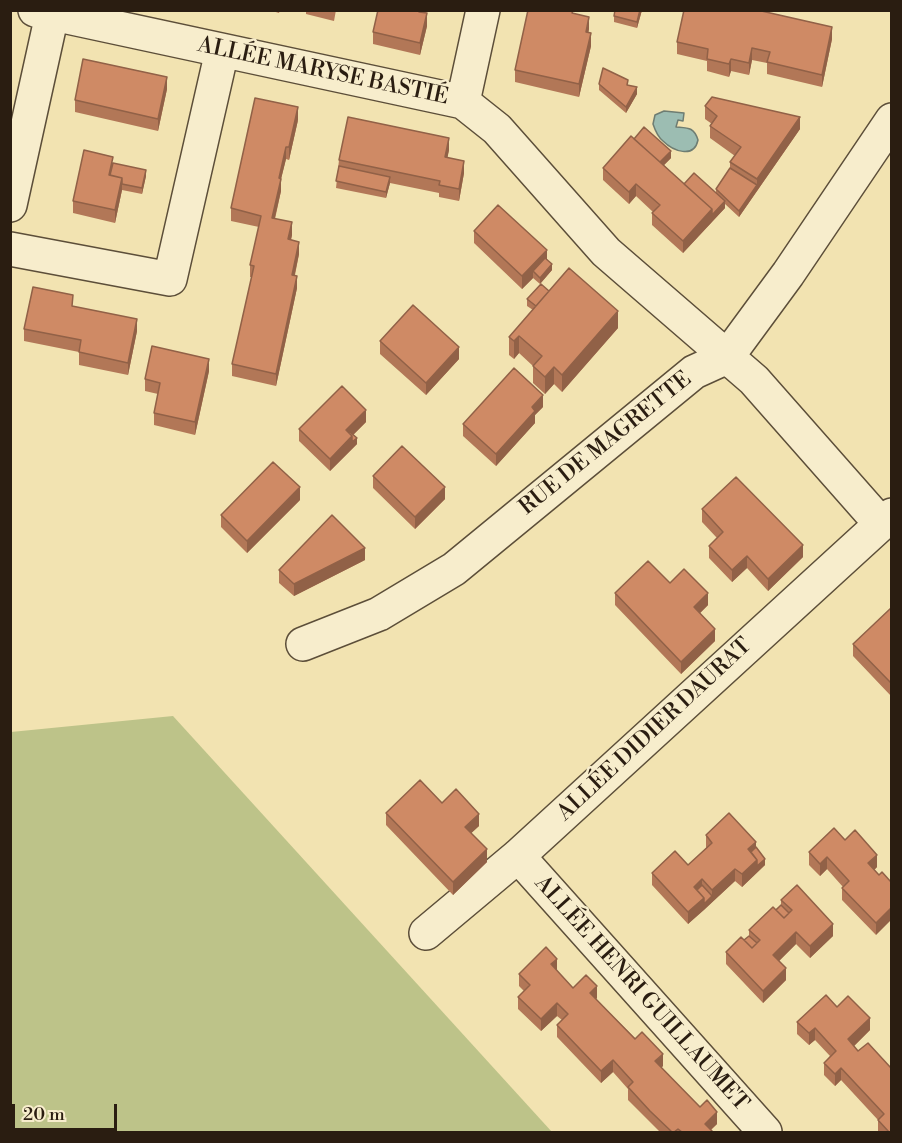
<!DOCTYPE html>
<meta charset="utf-8">
<style>
body{margin:0}
#map{position:relative;width:902px;height:1143px;overflow:hidden;background:#f2e3b1;font-family:"Libre Bodoni",serif}
canvas{display:block}
.frame{position:absolute;inset:0;border:12px solid #2a1d11;pointer-events:none}
.scale{position:absolute;left:12px;top:1104px;width:105px;height:27px;box-sizing:border-box;border:3px solid #2a1d11;border-top:0;padding-left:8px;font-size:18px;line-height:21px;white-space:nowrap;color:#2a1d11;-webkit-text-stroke:4px #f7edcc;paint-order:stroke}
</style>
<div id="map">
<canvas width="902" height="1143"></canvas>
<div class="frame"></div>
<div class="scale">20 m</div>
</div>
<script>
const ctx = document.querySelector('canvas').getContext('2d');
ctx.lineJoin = 'round';
function fill(path, color) { ctx.fillStyle = color; ctx.fill(path, 'evenodd'); }
function stroke(path, color, width, dash) { ctx.strokeStyle = color; ctx.lineWidth = width; ctx.lineCap = dash ? 'butt' : 'round'; ctx.setLineDash(dash || []); ctx.stroke(path); }
function write(font, color, halo, rows, align = 'center') {
  ctx.font = font + ' "Libre Bodoni",serif'; ctx.lineWidth = 5; ctx.setLineDash([]); ctx.textBaseline = 'middle'; ctx.strokeStyle = halo; ctx.fillStyle = color; for (const [text, x, y, turn = 0] of rows) {
    ctx.save(); ctx.translate(x, y); ctx.rotate((+turn || 0) * Math.PI / 180); ctx.textAlign = isNaN(turn) ? turn : align; if (halo) ctx.strokeText(text, 0, 0); ctx.fillText(text, 0, 0); ctx.restore();
  }
}
fill(new Path2D(`
 M173,716L552,1132H11V732Z`), '#bdc389');
const water = new Path2D(`
 M664,111L684,113L683,121L678,120L676,127C688,128 694,127 698,140C694,159 673,151 663,141C658,137 655,130 653,124L655,115Z`);
fill(water, '#9cbdb2');
stroke(water, '#6e7d72', 1.5);
const street = new Path2D(`
 M35,10L463,102L497,129L606,252L754,380L881,524L892,515
 M463,102L483,10
 M10,205L53,10
 M10,249L170,279L222,51
 M303,644L379,614L454,569L694,372L727,357L788,274L892,120
 M518,856L765,1132
 M426,933L518,856L881,524`);
stroke(street, '#5c4e39', 36);
stroke(street, '#f7edcc', 33);
fill(new Path2D(`
 M269,10H280L279,13Z
 M306,10H336L334,21L306,14Z
 M642,10L637,28L614,22V16Z
 M422,13L427,26L420,55L373,44V32Z
 M575,14L589,29L588,33L591,46L579,97L515,82V70Z
 M832,39L822,87L767,74V63L752,60L749,75L731,71L729,77L707,71V61L677,54V42Z
 M599,84L628,86L637,94L626,113L599,90Z
 M167,89L158,131L75,112V100Z
 M705,106L800,129L739,217L725,204V208L683,253L652,225V213L653,212L636,196L629,204L603,180V168L634,139L671,158L664,165L684,184L716,193V189L730,168V162L735,156L710,138V126L712,124L705,119Z
 M298,120L289,160L286,159L281,179V191L275,219L292,235L291,240L299,254L295,275L297,288L276,386L232,376V364L252,277H250V265L259,227L231,221V208Z
 M449,150L447,158L464,173L459,201L439,197V193L390,183L386,198L336,188L339,160Z
 M113,163L146,176L142,194L122,190L115,223L73,213V201Z
 M474,231L547,259L552,270L540,284L533,278L522,289L474,243Z
 M549,291L618,328L562,392L554,384L545,394L533,383V366L519,353L514,359L509,355V337L533,310L527,306V299Z
 M73,306L137,331L128,375L79,365V352L24,341V329Z
 M380,341L459,359L426,395L380,354Z
 M209,371L195,435L154,425V413L158,394L145,391V379Z
 M543,407L535,415V423L496,466L463,436V424Z
 M366,422L353,435L357,444L330,471L299,441V429Z
 M373,476L445,499L415,529L373,488Z
 M300,500L247,553L221,527V515Z
 M702,509L803,557L768,591L747,568L732,582L709,558V546L717,538L702,522Z
 M365,560L294,596L279,583V570Z
 M670,583L708,605L700,613L715,641L681,674L615,605V593Z
 M891,608V696L853,656V644Z
 M442,803L479,826L471,833L487,862L453,895L386,825V813Z
 M706,835L756,847L765,865L742,887L735,881L688,924L652,885V873L688,865L706,848Z
 M845,840L877,867L874,870L879,875L876,935L842,900V888L843,887L827,869L820,876L809,865V852Z
 M781,900L833,936L810,958L796,944L779,961L786,980L763,1003L726,964V952L744,940L749,936V930L781,905Z
 M557,971L573,988L597,998L596,999L663,1066L661,1068L717,1124L711,1130L713,1132H660L628,1100V1089L613,1072L601,1083L557,1037V1025L562,1020L557,1016L541,1031L518,1009V997L524,991L519,986V974Z
 M837,1007L870,1030L854,1046L891,1132H878V1120L841,1080L835,1086L824,1075V1063L830,1056L815,1040L809,1045L797,1034V1022Z`), '#b27757');
fill(new Path2D(`
 M640,10H642L637,28V22Z
 M427,13V26L420,55V43Z
 M589,17V29L586,44V32Z
 M832,27V39L822,87V75Z
 M591,33V46L579,97V84Z
 M752,48V60L749,75V63Z
 M731,59V71L729,77V64Z
 M167,77V89L158,131V119Z
 M637,87V94L626,113V107Z
 M298,107V120L289,160V147Z
 M800,117V129L757,191V179Z
 M449,138V150L445,170V157Z
 M286,147V159L281,179V191L272,230V218L279,178Z
 M671,151V158L657,172V165Z
 M464,161V173L459,201V189Z
 M146,170V176L142,194V188Z
 M390,177V183L386,198V192Z
 M122,178V190L115,223V210Z
 M636,184V196L629,204V192Z
 M757,185V191L739,217V211Z
 M725,201V208L683,253V241L712,209Z
 M292,222V235L288,251V239Z
 M299,242V254L292,287V275Z
 M547,250V262L533,271V278L522,289V276Z
 M552,264V270L540,284V278Z
 M297,276V288L276,386V374Z
 M618,311V328L562,392V375Z
 M137,319V331L128,375V363Z
 M519,336V353L514,359V341Z
 M459,347V359L426,395V383Z
 M209,359V371L195,435V422Z
 M554,367V384L545,394V377Z
 M543,395V407L535,415V423L496,466V454L532,407Z
 M366,410V422L349,439L346,430Z
 M352,436L357,438V444L330,471V459Z
 M300,487V500L247,553V541Z
 M445,487V499L415,529V517Z
 M803,545V557L768,591V579Z
 M365,548V560L294,596V584Z
 M747,556V568L732,582V570Z
 M708,593V605L694,619V607Z
 M715,629V641L681,674V662Z
 M479,814V826L465,839V827Z
 M756,842V854L751,858L748,849Z
 M487,849V862L453,895V882Z
 M877,855V867L868,876V863Z
 M827,857V869L820,876V864Z
 M765,859V865L742,887V874L757,860Z
 M735,869V881L704,910V904L712,896V890Z
 M702,879V891L697,896L694,887Z
 M704,898V910L688,924V912Z
 M891,908V920L876,935V923Z
 M833,924V936L810,958V946Z
 M796,932V944L773,967V955Z
 M557,959V971L551,964Z
 M786,968V980L763,1003V991Z
 M597,986V998L590,1005V993Z
 M557,1003V1016L541,1031V1019Z
 M870,1018V1030L848,1052V1039Z
 M815,1028V1040L809,1045V1033Z
 M663,1054V1066L655,1073V1061Z
 M613,1060V1072L601,1083V1071Z
 M841,1068V1080L835,1086V1074Z
 M717,1112V1124L708,1132L705,1124Z`), '#916147');
const building = new Path2D(`
 M378,10H419V12L427,13L420,43L373,32Z
 M528,10H573L572,13L589,17L586,32L591,33L579,84L515,70Z
 M615,10H640L637,22L614,16Z
 M684,10H757L832,27L822,75L767,62L770,52L752,48L749,63L731,59L729,64L707,59L708,49L677,42Z
 M83,59L167,77L158,119L75,100Z
 M603,68L628,80L627,85L637,87L626,107L599,84Z
 M712,97L800,117L757,179L730,162L741,147L710,126L717,116L705,106Z
 M255,98L298,107L289,147H286L279,178L281,179L272,218L292,222L288,239L299,242L292,275L297,276L276,374L232,364L254,266L250,265L261,216L231,208Z
 M348,117L449,138L445,157L464,161L459,189L439,185L440,181L339,160Z
 M644,127L671,151L660,162L634,139Z
 M631,136L712,209L683,241L652,213L660,205L636,184L629,192L603,168Z
 M84,150L113,157L109,175L122,178L115,210L73,201Z
 M113,163L146,170L142,188L122,184V178L110,175Z
 M339,166L390,177L386,192L336,181Z
 M730,168L757,185L739,211L716,189Z
 M694,173L725,201L712,215V209L684,184Z
 M498,205L547,250L522,276L474,231Z
 M545,258L552,264L540,278L533,271Z
 M569,268L618,311L562,375L554,367L545,377L533,366L542,356L519,336L514,341L509,337Z
 M541,284L549,291L536,306L527,299Z
 M33,287L73,295L72,306L137,319L128,363L79,352L81,340L24,329Z
 M413,305L459,347L426,383L380,341Z
 M152,346L209,359L195,422L154,413L160,383L145,379Z
 M514,368L543,395L532,407L535,411L496,454L463,424Z
 M342,386L366,410L346,430L352,436L330,459L299,429Z
 M350,432L357,438L352,442V436L349,433Z
 M402,446L445,487L415,517L373,476Z
 M273,462L300,487L247,541L221,515Z
 M736,477L803,545L768,579L747,556L732,570L709,546L723,532L702,509Z
 M332,515L365,548L294,584L279,570Z
 M648,561L670,583L684,569L708,593L694,607L715,629L681,662L615,593Z
 M891,608V683L853,644Z
 M420,780L442,803L456,789L479,814L465,827L487,849L453,882L386,813Z
 M729,813L756,842L748,849L757,860L742,874L735,869L712,890L702,879L694,887L704,898L688,912L652,873L675,851L688,865L712,843L706,835Z
 M834,828L845,840L855,830L877,855L868,863L879,875L882,872L891,882V908L876,923L842,888L849,881L827,857L820,864L809,852Z
 M756,847L765,859L757,866V860L751,852Z
 M702,885L712,896L704,904V898L697,890Z
 M797,885L833,924L810,946L796,932L773,955L786,968L763,991L726,952L741,937L752,948L760,940L749,930L773,907L784,918L792,910L781,900Z
 M781,905L789,913L784,918L776,910Z
 M749,936L757,943L752,948L744,940Z
 M546,947L557,959L551,964L573,988L586,975L597,986L590,993L635,1039L642,1032L663,1054L655,1061L700,1107L707,1100L717,1112L705,1124L713,1132H682L678,1129L674,1132H672L650,1111L628,1087L633,1082L613,1060L601,1071L557,1025L568,1014L557,1003L541,1019L518,997L530,985L519,974Z
 M826,995L837,1007L848,996L870,1018L848,1039L858,1051L868,1043L891,1068V1132H889L878,1120L884,1114L841,1068L835,1074L824,1063L836,1051L815,1028L809,1033L797,1022Z`);
fill(building, '#cf8a65');
stroke(building, '#916147', 1.5);
write('22px', '#2a1d11', '#f7edcc', [
 ["ALLÉE MARYSE BASTIÉ",323,72,12],
 ["RUE DE MAGRETTE",606,444,-39],
 ["ALLÉE DIDIER DAURAT",655,730,-43],
 ["ALLÉE HENRI GUILLAUMET",641,994,48]
]);
</script>
